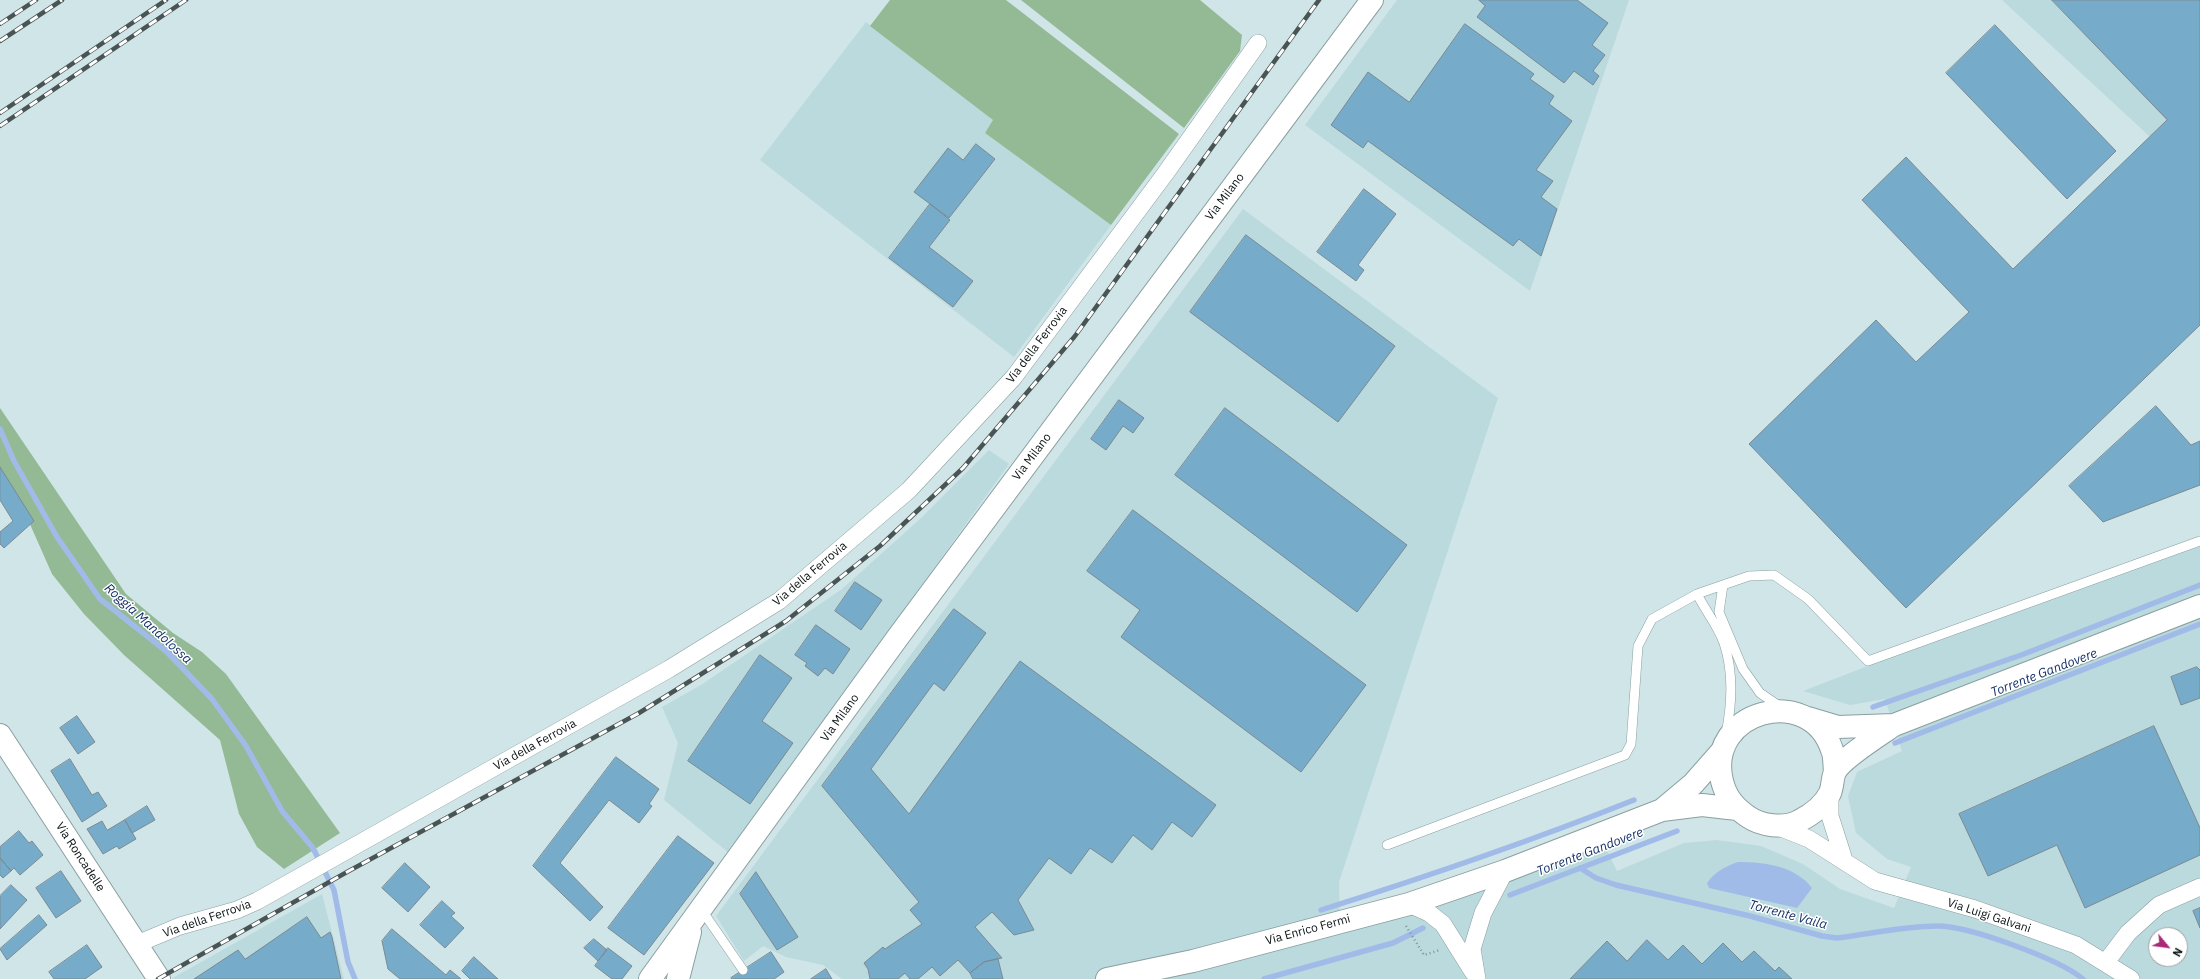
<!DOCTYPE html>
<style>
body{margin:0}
#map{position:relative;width:2200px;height:979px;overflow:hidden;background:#d0e5e7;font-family:"IBM Plex Sans",sans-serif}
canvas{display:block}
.north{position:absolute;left:2148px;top:927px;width:40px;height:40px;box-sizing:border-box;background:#fff;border:1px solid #9da0a1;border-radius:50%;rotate:119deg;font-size:11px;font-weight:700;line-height:16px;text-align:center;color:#0b1213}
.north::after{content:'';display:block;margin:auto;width:14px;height:18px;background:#a92976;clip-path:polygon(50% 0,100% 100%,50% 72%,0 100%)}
</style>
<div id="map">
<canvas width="2200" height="979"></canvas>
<div class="north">N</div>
</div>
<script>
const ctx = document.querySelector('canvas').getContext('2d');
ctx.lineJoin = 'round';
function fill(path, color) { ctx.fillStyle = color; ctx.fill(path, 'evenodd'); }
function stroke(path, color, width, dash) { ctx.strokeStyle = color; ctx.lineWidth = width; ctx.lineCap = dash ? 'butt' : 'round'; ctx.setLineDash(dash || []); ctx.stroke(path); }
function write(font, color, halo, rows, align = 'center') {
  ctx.font = font + ' "IBM Plex Sans",sans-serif'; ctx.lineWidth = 3; ctx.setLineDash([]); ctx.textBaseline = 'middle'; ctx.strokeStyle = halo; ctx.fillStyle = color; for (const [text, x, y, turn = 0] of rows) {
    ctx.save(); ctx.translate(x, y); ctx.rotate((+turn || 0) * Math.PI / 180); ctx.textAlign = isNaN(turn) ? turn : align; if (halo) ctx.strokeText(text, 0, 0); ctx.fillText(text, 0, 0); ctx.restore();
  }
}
fill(new Path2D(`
 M1397,0H1629L1530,291L1305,125Z
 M2002,0H2200V183Z
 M866,22L994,120L985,133L1111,225L1014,357L760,160Z
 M1243,209L1498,398L1339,882L1340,927L1601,838L1617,871L1684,843L1717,840L1761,846L1803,864L1840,889L1894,908L1911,867L1887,859L1856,833L1848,796L1857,772L1902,751L1885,699L1850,705L1803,691L2200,538V979H842L823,965L786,957L763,946L744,961L716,916ZM2156,935H2180V959H2156Z
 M989,450L1009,464L729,853L664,800L678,743L662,707L701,685L842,589L920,519Z
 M322,894L344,979H171Z`), '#bbdadd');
fill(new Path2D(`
 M890,0H1006L1179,134L1111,225L985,133L993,120L870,26Z
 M1021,0H1200L1242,35L1240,51L1184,128Z
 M0,408L126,594L173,633L202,652L226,674L340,833L284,869L257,847L239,814L220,740L124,655L84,614L52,574L29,522L0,484Z`), '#94ba95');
fill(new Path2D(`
 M1738,862C1765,862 1795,866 1812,888L1797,908L1709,888L1707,883C1716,871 1724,867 1738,862Z`), '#a1bbe9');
stroke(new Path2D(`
 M0,429L14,461L57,537L100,599L166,651L212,699L246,746L282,811L313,848L334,890L348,962L355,979
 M1873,707L2024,654L2200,585
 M1895,743L2200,624
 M1580,868L1596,878L1616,885L1750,916L1822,936L1837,938C1870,934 1905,926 1938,926C1969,926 2059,959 2083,979
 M1510,895L1677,831
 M1321,910C1426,877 1531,841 1634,800
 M1264,979L1393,943L1423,928`), '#a1bbe9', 5.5);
const building = new Path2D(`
 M1479,0H1577L1608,23L1592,45L1605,55L1593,71L1599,76L1593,85L1574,71L1564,83L1477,17L1485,6Z
 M2052,0H2200V325L1906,608L1749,444L1876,320L1916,362L1969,312L1862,200L1906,157L2013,269L2167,120Z
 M1465,24L1534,74L1530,79L1554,96L1549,104L1572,121L1536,170L1553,181L1541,197L1557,209L1541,256L1519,239L1513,246L1368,141L1363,148L1331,125L1368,72L1409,102Z
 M1995,25L2116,151L2067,199L1946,73Z
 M976,144L995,159L949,218L914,192L948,148L963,160Z
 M1364,189L1396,214L1358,265L1364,270L1356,281L1317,252Z
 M930,204L950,220L929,247L973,281L953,307L889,258Z
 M1246,235L1395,346L1338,422L1190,312Z
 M1119,400L1144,418L1133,433L1123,426L1106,450L1091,439Z
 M2156,406L2191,445L2200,441V485L2103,522L2069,486Z
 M1225,408L1407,545L1357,612L1175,475Z
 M0,467L34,521L4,548L0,544V532L13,521L0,500Z
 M1133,510L1366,685L1301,772L1121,637L1140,610L1087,571Z
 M855,582L882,600L861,630L835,611Z
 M954,609L986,633L944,691L934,683L871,769L909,814L1020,661L1216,805L1192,837L1172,822L1152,850L1133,835L1112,863L1090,848L1071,874L1049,858L1018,900L1034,930L1014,935L992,912L975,927L1002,958L984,962L970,973L958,960L940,976L932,967L918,979H910L905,973L898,979H870L868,969L864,963L883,947L885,949L922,924L910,910L919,902L822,786Z
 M816,625L850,649L833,674L825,668L818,676L805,666L807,663L795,655Z
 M760,655L792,678L762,721L793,743L750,804L688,761Z
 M2197,667L2200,670V698L2181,705L2171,677Z
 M77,716L95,742L78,754L60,728Z
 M2154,726L2200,828V855L2085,908L2057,845L1988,876L1959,814Z
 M616,757L659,789L649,804L652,806L639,823L609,800L560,863L603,907L590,921L533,866Z
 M70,759L92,795L98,792L107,806L82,822L51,771Z
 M147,806L155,820L132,833L125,820Z
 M125,820L136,839L119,849L117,846L103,854L87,829L102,821L107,830Z
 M19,831L29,843L32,841L43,855L20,875L14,868L11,871L0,858V847Z
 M678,836L714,863L644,955L608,928Z
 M0,858L11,871L3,878L0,875Z
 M405,863L430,887L408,912L382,888Z
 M61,871L81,901L56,918L36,888Z
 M756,872L798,937L777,950L740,894Z
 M11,885L27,900L0,929V896Z
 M442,901L455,913L451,916L464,928L445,948L420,925Z
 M2200,908V928L2193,911Z
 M39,915L47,925L7,960L0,949Z
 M307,917L321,938L330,932L332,937L341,979H194L238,950L245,959Z
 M392,929L446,975L450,970L461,979H400L388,969L382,941Z
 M594,939L607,950L598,961L584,948Z
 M1647,940L1668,960L1683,945L1702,964L1723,943L1742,962L1754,951L1775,971L1779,967L1792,979H1570L1607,941L1627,961Z
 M87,945L102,967L85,979H54L49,972Z
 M608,948L632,966L622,979H612L595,966Z
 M771,952L784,972L774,979H732L731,978Z
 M474,957L498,979H470L462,971Z
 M998,959L1003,979H973L970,973L984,962Z
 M826,969L832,979H811Z`);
fill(building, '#76acca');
stroke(building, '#7a8a93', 1);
const service = new Path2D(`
 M1723,585L1719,612L1743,669L1760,693L1782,708
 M1697,594C1705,610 1718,626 1724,643C1734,673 1732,704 1726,734
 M1387,845L1625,755L1631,744L1638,646L1652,619L1697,594L1749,576L1774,575L1808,599L1868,661L2200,541
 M701,909L743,970`);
const minor = new Path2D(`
 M1830,793V816L1844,860
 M1776,826L1809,839L1875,881L1975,909L2076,945L2131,979
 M1409,904L1429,913L1443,924L1473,972
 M137,944L180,926L237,910L257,901L669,669L779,601L909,490L1014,377L1165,174L1258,43
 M2106,962L2128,933L2159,905L2200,887
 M1477,979L1472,949L1483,913L1505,871`);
const tertiary = new Path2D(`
 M0,735L159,979`);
const secondary = new Path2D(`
 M1808,718L1838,727L1894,725
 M1835,771C1834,765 1835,756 1832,750C1810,682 1705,711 1722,781C1726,797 1734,807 1747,816C1761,826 1784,829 1799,821C1811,815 1824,805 1830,793C1833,786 1832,778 1835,772C1841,759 1881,734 1894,725L2200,606
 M1662,810L1693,784L1722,751
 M650,979L898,637L1372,0
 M678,979L690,932
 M1107,979L1193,961L1409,904L1505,871L1662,810L1702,805L1737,809`);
stroke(service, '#8a9fa1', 10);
stroke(minor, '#8a9fa1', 18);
stroke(tertiary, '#8a9fa1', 24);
stroke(secondary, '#8a9fa1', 24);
stroke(new Path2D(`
 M1406,926L1424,955L1440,950`), '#849395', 2.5, [1, 3]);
stroke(service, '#fff', 9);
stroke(minor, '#fff', 17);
stroke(tertiary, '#fff', 22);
stroke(secondary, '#fff', 22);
const rail = new Path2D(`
 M0,24L36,0
 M0,41L62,0
 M0,113L166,0
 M0,126L186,0
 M158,979L347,872L639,713L786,621L880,546L963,468L1075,336L1319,0`);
stroke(rail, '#495455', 4.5);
stroke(rail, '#fff', 3, [9]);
write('12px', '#0b1213', '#fff', [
 ["Via Milano",1225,197,-53],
 ["Via della Ferrovia",1037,345,-53],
 ["Via Milano",1032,457,-53],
 ["Via della Ferrovia",810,574,-40],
 ["Via Milano",840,718,-54],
 ["Via della Ferrovia",535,745,-29],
 ["Via Roncadelle",80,857,57],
 ["Via Luigi Galvani",1989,916,18],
 ["Via della Ferrovia",207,919,-19],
 ["Via Enrico Fermi",1308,930,-15]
]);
write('italic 13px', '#133067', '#fff', [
 ["Roggia Mandolossa",148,624,42],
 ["Torrente Gandovere",2044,673,-21],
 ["Torrente Gandovere",1590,852,-21],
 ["Torrente Vaila",1788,915,15]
]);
</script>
